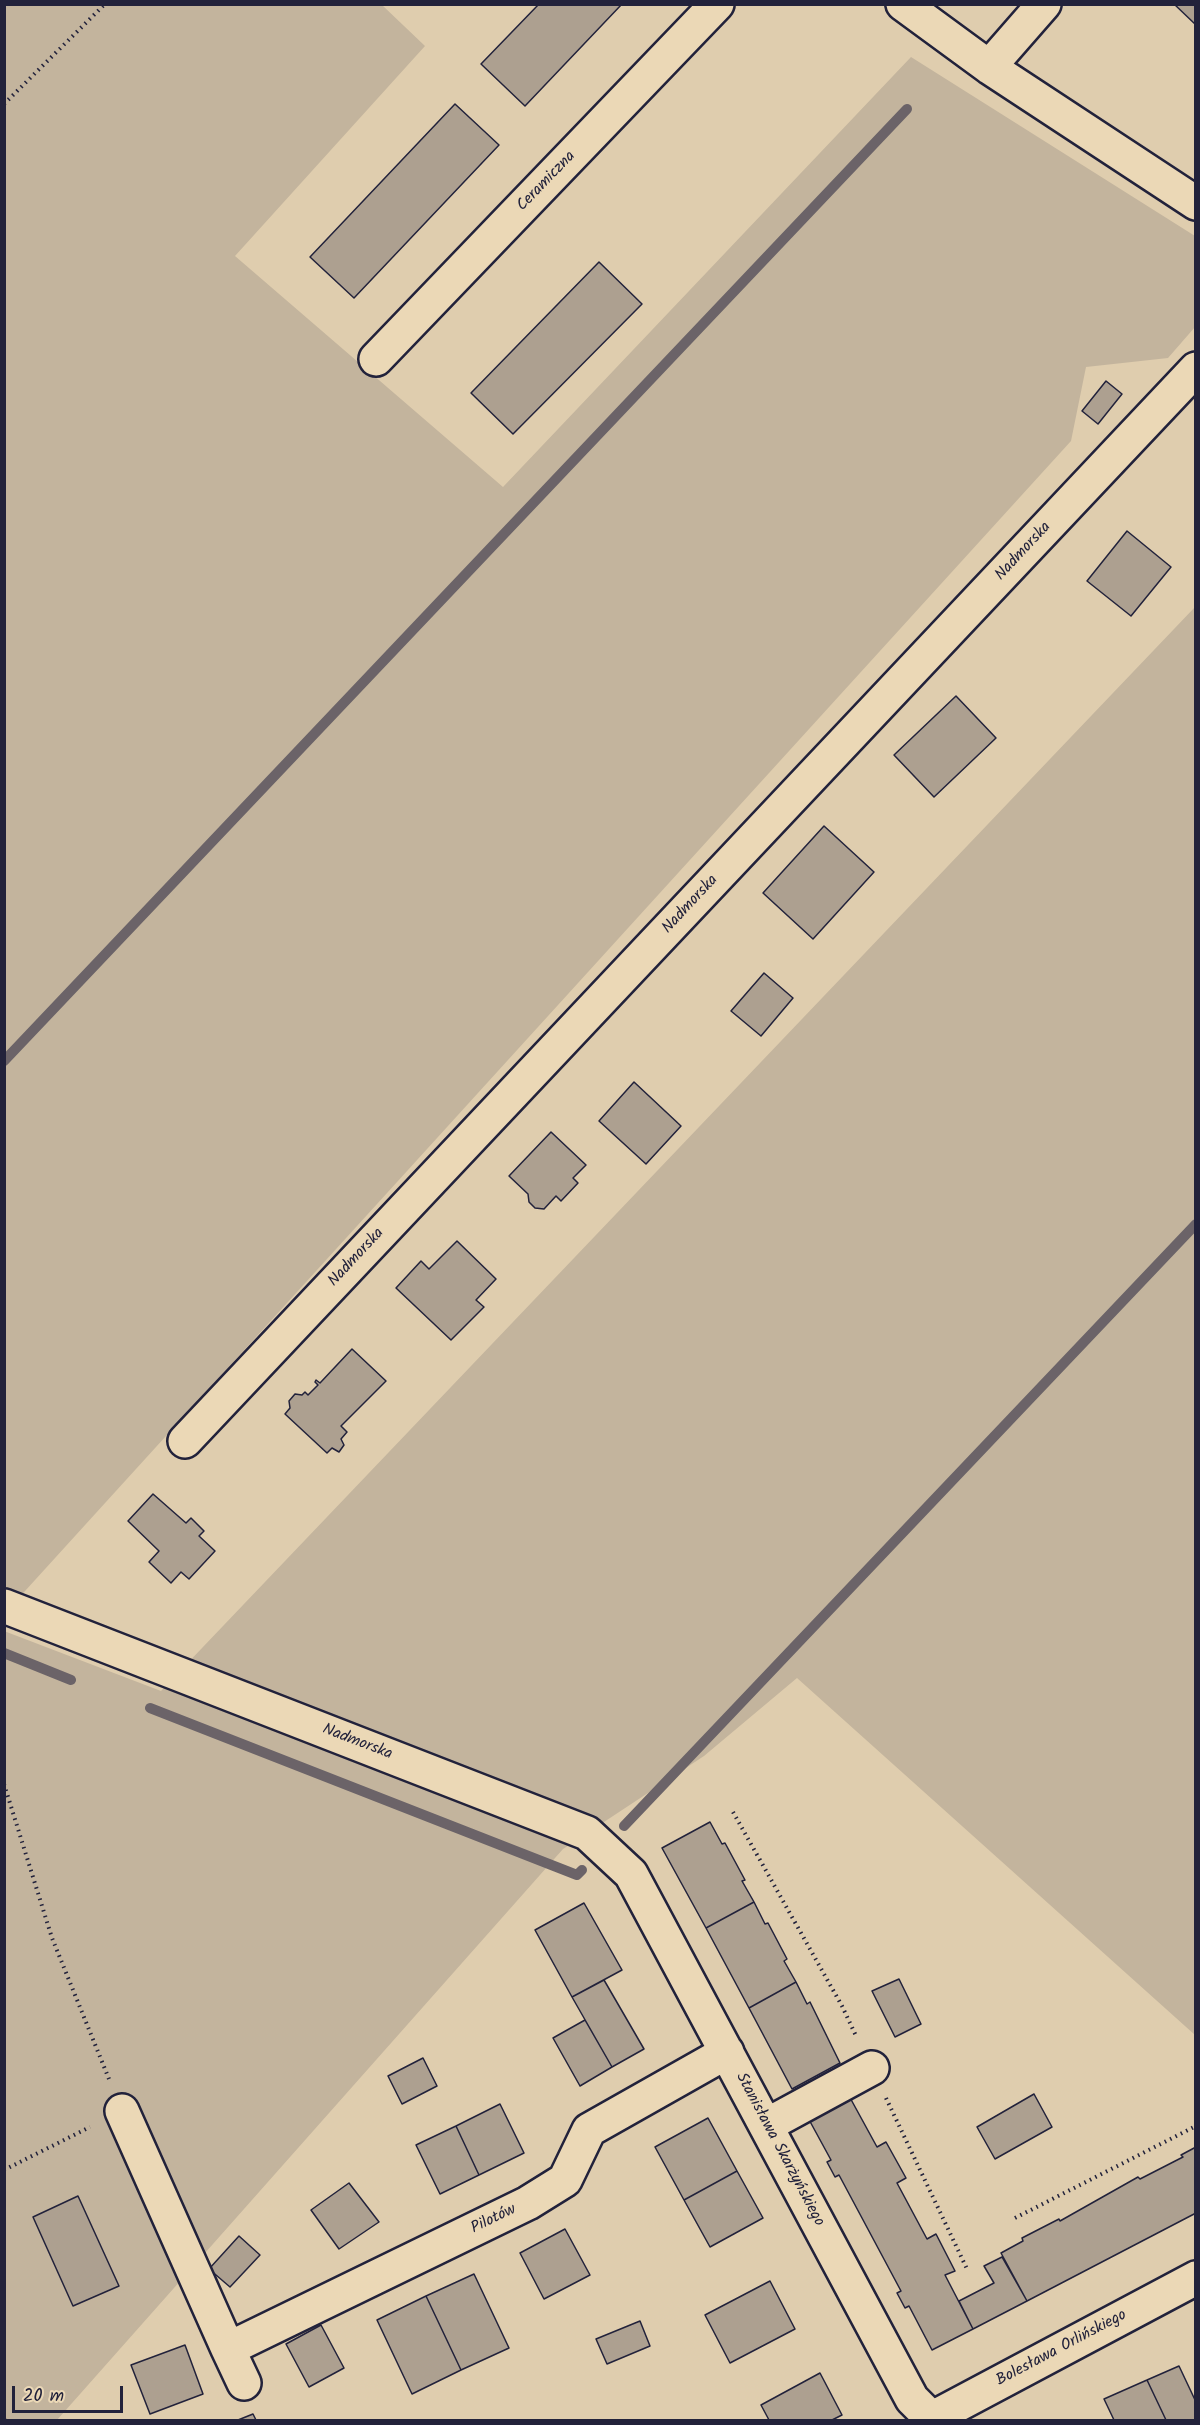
<!DOCTYPE html>
<meta charset="utf-8">
<style>
body{margin:0}
#map{position:relative;width:1200px;height:2425px;overflow:hidden;background:#dfcdae;font-family:Kalam,sans-serif}
canvas{display:block}
.frame{position:absolute;inset:0;border:6px solid #22223b;pointer-events:none}
.scale{position:absolute;left:12px;top:2386px;width:111px;height:27px;box-sizing:border-box;border:3px solid #22223b;border-top:0;padding-left:8px;font-size:18px;line-height:21px;white-space:nowrap;color:#22223b;-webkit-text-stroke:4px #ebd8b6;paint-order:stroke}
</style>
<div id="map">
<canvas width="1200" height="2425"></canvas>
<div class="frame"></div>
<div class="scale">20 m</div>
</div>
<script>
const ctx = document.querySelector('canvas').getContext('2d');
ctx.lineJoin = 'round';
function fill(path, color) { ctx.fillStyle = color; ctx.fill(path, 'evenodd'); }
function stroke(path, color, width, dash) { ctx.strokeStyle = color; ctx.lineWidth = width; ctx.lineCap = dash ? 'butt' : 'round'; ctx.setLineDash(dash || []); ctx.stroke(path); }
function write(font, color, halo, rows, align = 'center') {
  ctx.font = font + ' Kalam,sans-serif'; ctx.lineWidth = 4.5; ctx.setLineDash([]); ctx.textBaseline = 'middle'; ctx.strokeStyle = halo; ctx.fillStyle = color; for (const [text, x, y, turn = 0] of rows) {
    ctx.save(); ctx.translate(x, y); ctx.rotate((+turn || 0) * Math.PI / 180); ctx.textAlign = isNaN(turn) ? turn : align; if (halo) ctx.strokeText(text, 0, 0); ctx.fillText(text, 0, 0); ctx.restore();
  }
}
fill(new Path2D(`
 M5,5H382L425,46L235,256L503,487L911,57L1195,236V327L1168,358L1086,367L1071,441L5,1613Z
 M1195,607V2035L797,1678L704,1756L563,1849L57,2420H5L4,1631L161,1691Z`), '#c3b49d');
stroke(new Path2D(`
 M4,1061L907,109
 M4,1653L71,1680
 M150,1708L577,1875L582,1870
 M624,1826L1196,1224`), '#6b6368', 10);
const building = new Path2D(`
 M539,4H622L525,106L481,64Z
 M1174,4H1196V25Z
 M455,104L499,145L354,298L310,257Z
 M599,262L642,304L513,434L471,393Z
 M1106,381L1122,394L1098,424L1082,411Z
 M1127,531L1171,567L1131,616L1087,581Z
 M956,696L996,738L934,797L894,755Z
 M824,826L874,872L813,939L763,893Z
 M764,973L793,998L761,1036L731,1011Z
 M634,1082L681,1126L646,1164L599,1121Z
 M551,1132L586,1165L573,1178L578,1183L561,1201L556,1196L544,1209L535,1208L529,1202L528,1194L509,1176Z
 M457,1241L496,1279L476,1300L484,1307L451,1340L396,1288L421,1261L429,1269Z
 M352,1349L386,1381L341,1426L347,1432L341,1439L344,1445L339,1452L332,1448L327,1453L285,1414L290,1408L289,1401L295,1394L302,1395L305,1392L308,1395L318,1385L315,1382L316,1380L320,1383Z
 M153,1494L186,1523L191,1518L204,1531L199,1536L215,1551L189,1579L181,1572L171,1583L149,1562L159,1551L128,1521Z
 M710,1822L722,1844L725,1843L745,1880L742,1881L754,1902L706,1928L662,1848Z
 M754,1902L765,1924L768,1923L787,1959L784,1961L796,1982L749,2008L706,1928Z
 M584,1903L622,1970L572,1997L535,1930Z
 M899,1979L921,2024L895,2037L872,1991Z
 M604,1980L644,2049L612,2067L572,1997Z
 M796,1982L807,2004L810,2002L840,2063L792,2089L749,2008Z
 M585,2020L612,2067L580,2086L553,2038Z
 M423,2058L437,2086L402,2104L388,2076Z
 M848,2094L877,2147L886,2142L906,2178L897,2183L927,2239L936,2234L955,2271L945,2275L973,2329L932,2350L909,2306L905,2308L897,2293L901,2291L839,2175L835,2177L827,2162L831,2160L807,2116Z
 M1034,2094L1052,2127L995,2159L977,2127Z
 M500,2104L524,2153L479,2175L456,2126Z
 M708,2118L737,2171L684,2200L655,2147Z
 M456,2126L479,2175L440,2194L416,2145Z
 M1196,2147V2213L1027,2301L1001,2253L1023,2241L1022,2238L1059,2219L1060,2221L1138,2177L1140,2179L1183,2157L1181,2155Z
 M737,2171L763,2218L710,2247L684,2200Z
 M349,2183L379,2222L339,2249L311,2210Z
 M78,2196L119,2286L73,2306L33,2217Z
 M565,2229L590,2275L544,2299L520,2253Z
 M239,2236L260,2255L230,2287L209,2269Z
 M1002,2257L1027,2301L973,2329L959,2301L994,2283L984,2266Z
 M474,2274L509,2348L461,2370L426,2296Z
 M770,2281L795,2329L730,2363L705,2315Z
 M426,2296L461,2370L412,2394L377,2320Z
 M640,2321L650,2346L607,2364L596,2339Z
 M321,2325L344,2368L309,2387L286,2344Z
 M185,2345L203,2394L150,2414L131,2365Z
 M1179,2366L1196,2402V2420H1166L1147,2380Z
 M820,2373L842,2415L832,2420H769L761,2405Z
 M1147,2380L1166,2420H1114L1104,2399Z
 M253,2414L256,2420H238Z`);
fill(building, '#ada090');
stroke(building, '#22223b', 1.5);
const minor = new Path2D(`
 M903,4L989,67L1196,203
 M989,67L1044,4
 M376,359L717,4
 M185,1441L1196,369
 M4,1606L587,1833L631,1874L912,2399L933,2420
 M122,2111L228,2349
 M767,2125L872,2068
 M244,2383L228,2349L528,2203L565,2180L589,2130L727,2052
 M929,2420L1196,2278`);
stroke(minor, '#22223b', 38);
stroke(new Path2D(`
 M4,104L105,4
 M4,1784L52,1938L109,2079
 M733,1812L842,2006L857,2038
 M886,2098L967,2269
 M4,2170L90,2127
 M1015,2218L1196,2126
 M4,2419L5,2420`), '#22223b', 4, [1.5, 4.5]);
stroke(minor, '#ebd8b6', 33);
write('16px', '#22223b', '#ebd8b6', [
 ["Ceramiczna",547,182,-46],
 ["Nadmorska",1024,552,-47],
 ["Nadmorska",691,905,-47],
 ["Nadmorska",357,1258,-47],
 ["Nadmorska",357,1743,21],
 ["Stanisława Skarżyńskiego",779,2150,62],
 ["Pilotów",494,2220,-26],
 ["Bolesława Orlińskiego",1062,2349,-28]
]);
</script>
